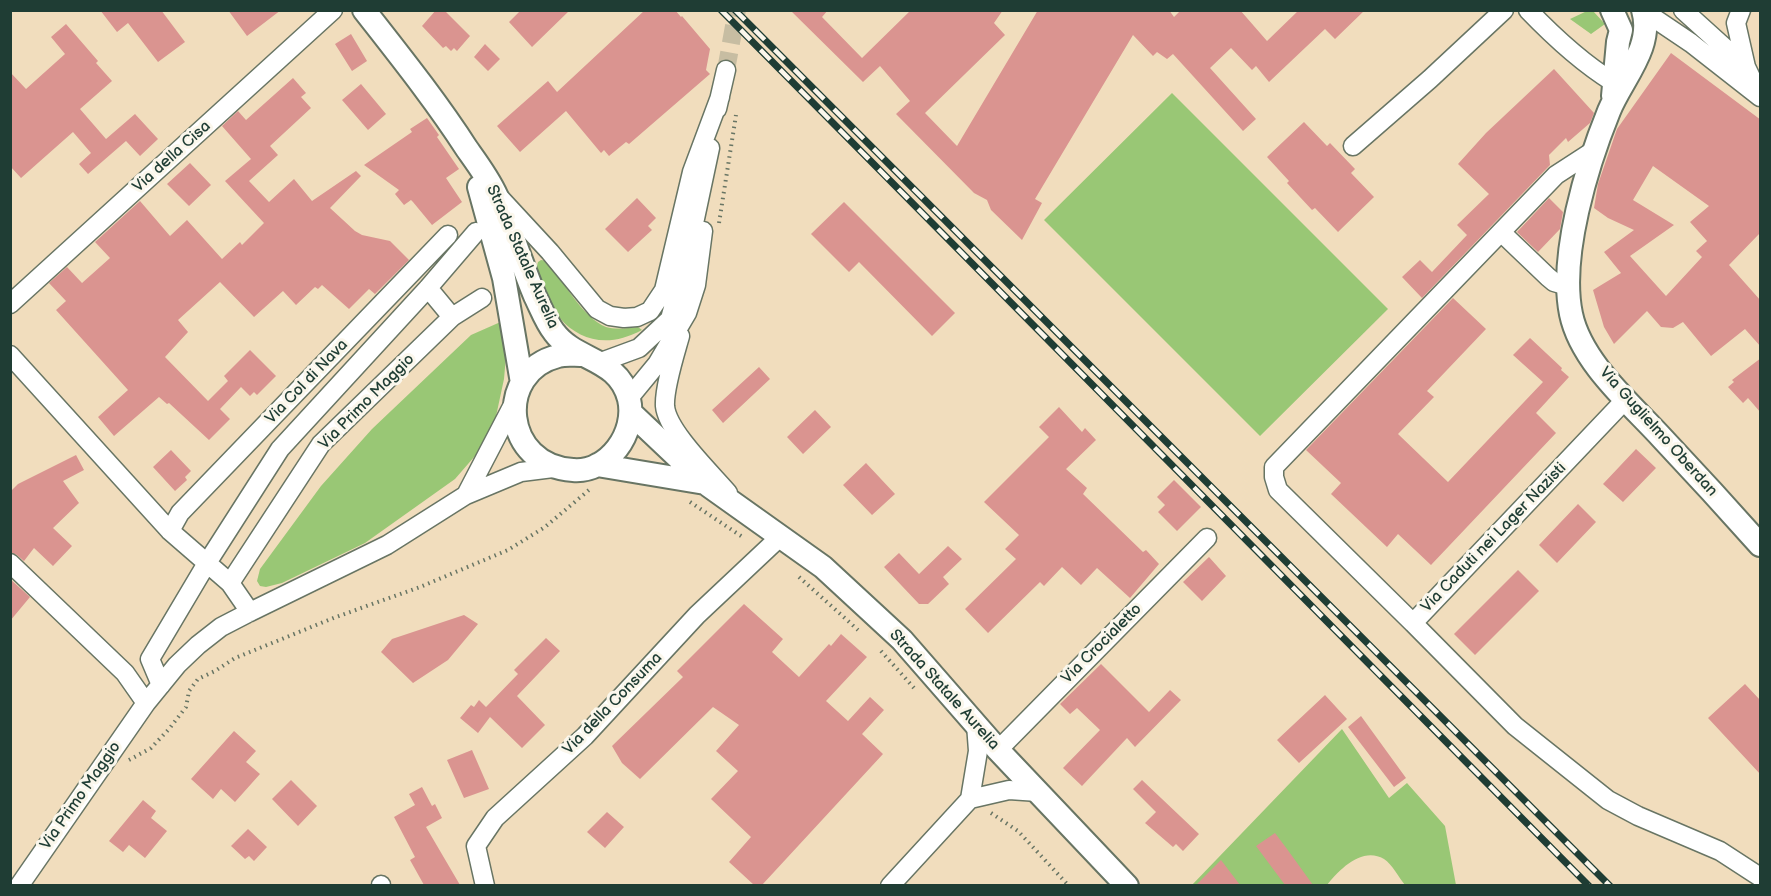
<!DOCTYPE html>
<style>
body{margin:0}
#map{position:relative;width:1771px;height:896px;overflow:hidden;background:#f1ddbd;font-family:"Balsamiq Sans",sans-serif}
canvas{display:block}
.frame{position:absolute;inset:0;border:12px solid #1f3d34;pointer-events:none}
</style>
<div id="map">
<canvas width="1771" height="896"></canvas>
<div class="frame"></div>
</div>
<script>
const ctx = document.querySelector('canvas').getContext('2d');
ctx.lineJoin = 'round';
function fill(path, color) { ctx.fillStyle = color; ctx.fill(path, 'evenodd'); }
function stroke(path, color, width, dash) { ctx.strokeStyle = color; ctx.lineWidth = width; ctx.lineCap = dash ? 'butt' : 'round'; ctx.setLineDash(dash || []); ctx.stroke(path); }
function write(font, color, halo, rows, align = 'center') {
  ctx.font = font + ' "Balsamiq Sans",sans-serif'; ctx.lineWidth = 6; ctx.setLineDash([]); ctx.textBaseline = 'middle'; ctx.strokeStyle = halo; ctx.fillStyle = color; for (const [text, x, y, turn = 0] of rows) {
    ctx.save(); ctx.translate(x, y); ctx.rotate((+turn || 0) * Math.PI / 180); ctx.textAlign = isNaN(turn) ? turn : align; if (halo) ctx.strokeText(text, 0, 0); ctx.fillText(text, 0, 0); ctx.restore();
  }
}
fill(new Path2D(`
 M1587,11H1593L1605,24L1591,34L1570,19Z
 M1172,93L1388,309L1260,436L1044,220Z
 M541,260L548,261C562,280 583,318 606,327C616,330 628,328 638,327L642,330C587,360 546,320 537,266L538,262Z
 M505,320L507,345L504,379L495,421L481,449L455,479L365,543L282,583L266,587L260,586L257,581L260,569L321,486L372,429L471,335Z
 M1342,729L1389,798L1407,783L1445,826L1456,885H1405C1399,878 1392,864 1384,859C1362,846 1339,870 1327,885L1191,886Z`), '#99c775');
fill(new Path2D(`
 M100,10H161L185,42L158,62L128,23L117,32Z
 M228,10H281L247,36Z
 M436,10H444L470,36L457,51L454,48L451,51L446,46L443,48L422,26Z
 M521,10H570L532,47L509,22Z
 M645,10H675L681,17L682,16L710,49L706,70L710,74L629,144L626,142L609,156L604,150L601,153L566,111L520,152L497,126L548,81L557,92Z
 M790,10H828L822,17L862,58L911,10H1003L994,23L1005,35L925,113L957,146L1038,10H1169L1174,17L1181,10H1240L1267,41L1299,10H1365L1335,39L1325,29L1269,82L1256,66L1252,70L1231,48L1210,68L1256,119L1243,131L1173,54L1167,59L1157,52L1153,56L1133,35L1035,199L1042,203L1022,240L991,210L987,200L974,193L896,114L910,101L880,66L863,82Z
 M66,24L98,61L96,63L112,81L80,109L106,139L135,114L158,139L140,156L126,141L88,174L79,164L91,153L73,132L21,178L10,166V72L26,89L65,54L51,37Z
 M351,34L367,61L352,71L335,44Z
 M485,44L500,59L488,71L474,57Z
 M1671,53L1761,120V232L1729,265L1761,301V347L1745,329L1711,356L1683,322L1673,328L1661,327L1647,311L1614,344L1604,327L1593,290L1621,273L1604,252L1634,230L1608,218L1594,208L1598,184L1617,129ZM1653,166L1709,206L1690,222L1707,241L1696,251L1702,257L1666,296L1630,256L1674,225L1633,200Z
 M1554,69L1594,113L1590,123L1568,142L1566,138L1549,155L1550,165L1422,298L1402,277L1420,260L1432,272L1467,235L1457,225L1489,194L1458,164L1486,133Z
 M293,78L306,93L301,97L311,108L270,146L278,155L249,181L269,202L294,179L312,201L356,171L361,176L330,208L355,231L362,235L390,241L409,260L375,294L369,289L349,309L322,285L318,289L315,287L296,305L283,291L254,317L220,282L178,320L188,332L165,357L208,401L228,381L224,376L250,350L276,376L257,395L254,392L250,396L241,387L220,409L230,419L209,440L169,403L167,404L159,397L114,436L98,417L128,390L56,310L66,301L49,283L67,267L82,283L110,258L95,242L140,201L170,236L187,220L222,259L240,242L242,245L264,223L225,181L251,159L222,126L238,111L246,120Z
 M361,84L386,114L368,130L342,100Z
 M427,118L439,135L437,137L459,169L446,178L462,202L432,225L413,202L411,200L404,205L395,194L399,190L364,165L412,132L410,129Z
 M1304,122L1327,146L1330,143L1355,169L1351,173L1374,197L1338,232L1315,208L1312,210L1287,183L1289,181L1267,157Z
 M190,163L211,185L189,206L167,184Z
 M637,198L656,218L648,226L652,230L628,252L605,229Z
 M1549,198L1563,212L1560,229L1538,252L1517,232Z
 M844,202L955,313L932,336L859,262L849,272L811,234Z
 M1453,298L1486,329L1427,391L1434,397L1398,434L1448,482L1543,382L1513,355L1530,338L1562,368L1561,370L1569,377L1536,413L1556,433L1431,565L1398,534L1387,547L1331,494L1341,483L1306,450Z
 M1761,358V413L1748,398L1743,403L1728,387L1734,382L1732,380Z
 M759,367L770,379L723,423L712,410Z
 M1059,407L1082,432L1085,428L1096,440L1066,469L1087,488L1083,494L1143,552L1146,550L1159,564L1130,598L1097,568L1081,585L1062,567L1044,586L1040,582L988,633L965,609L1016,559L1005,549L1019,535L984,502L1049,437L1039,427Z
 M815,410L831,427L803,454L787,437Z
 M1636,449L1656,468L1623,502L1603,484Z
 M171,450L191,471L185,477L187,480L175,491L153,467Z
 M76,455L84,470L63,481L79,503L53,528L72,546L53,566L34,548L24,561L17,555L10,552V492L18,484Z
 M866,463L895,494L872,515L843,485Z
 M1174,480L1201,507L1177,531L1158,512L1165,505L1157,497Z
 M1578,504L1596,522L1557,563L1539,545Z
 M948,546L962,559L943,577L949,584L928,604H919L884,567L899,553L919,574Z
 M1209,557L1226,576L1202,601L1183,582Z
 M1518,570L1539,591L1475,655L1454,634Z
 M10,579L30,597L10,621Z
 M744,604L783,639L772,652L799,677L829,644L831,646L841,634L867,657L826,701L848,721L870,697L884,710L862,734L883,754L762,885H754L729,862L751,837L711,799L738,771L716,751L739,725L713,707L640,779L622,763L612,746L683,677L677,671Z
 M464,615L478,624L448,660L413,683L381,652L392,639Z
 M546,638L560,651L517,696L545,725L522,748L490,717L478,733L460,718L471,705L474,707L479,700L486,707L518,674L514,670Z
 M1101,664L1149,712L1170,690L1181,700L1135,747L1127,738L1082,786L1063,768L1100,730L1077,708L1070,714L1060,704Z
 M1745,684L1761,701V775L1708,718Z
 M1325,695L1347,719L1299,763L1277,740Z
 M1361,716L1406,778L1394,787L1348,727Z
 M234,731L256,751L246,762L260,774L235,802L221,789L213,799L191,779Z
 M472,750L489,789L464,798L447,760Z
 M291,780L317,806L298,826L272,799Z
 M1142,780L1199,834L1183,851L1176,844L1173,847L1145,823L1156,812L1133,789Z
 M422,787L432,806L435,804L442,818L426,827L460,885H424L410,860L415,857L394,817L415,805L409,794Z
 M143,800L156,811L151,818L167,831L145,858L129,845L123,852L109,841Z
 M607,812L624,827L605,848L587,832Z
 M248,829L267,847L254,861L249,856L245,859L231,846Z
 M1275,833L1287,849L1313,885H1285L1256,846Z
 M1221,860L1240,885H1196Z`), '#da9490');
stroke(new Path2D(`
 M726,70L737,10`), '#c7bda2', 18, [18, 9]);
const minor = new Path2D(`
 M1528,10C1554,37 1582,63 1613,82
 M1642,10L1691,43L1760,97
 M1683,10L1746,67
 M1741,10L1736,23L1746,67L1758,92
 M717,109L726,70
 M1353,146L1430,79L1504,10
 M500,198L550,252L597,309L610,316L624,318L637,317L650,311L664,290L692,172L720,97
 M1502,233L1548,277L1554,282L1568,286
 M428,288L452,317
 M10,304L333,10
 M680,336C675,354 664,388 665,406C667,431 711,473 728,493
 M10,355L170,531L230,583L250,612
 M601,362L639,348L670,319L686,261L710,148
 M629,398L657,364L687,313L696,285L703,231
 M1626,399L1413,623L1515,726L1608,800L1638,816L1720,851L1760,877
 M466,495L515,401
 M170,531L180,513L448,235
 M10,563L125,673L146,703
 M230,583L321,444L452,317L482,298
 M1413,623L1278,490L1274,477V467L1556,175L1593,151
 M161,685L150,659L207,563L280,449L428,288L476,232
 M998,750L1207,538
 M970,799L1009,790L1038,792
 M381,885V886
 M19,886L146,703L177,665L198,645L221,627L250,612L387,545L466,495L521,472L553,468
 M485,886L476,846L495,818L585,736L697,615L781,536
 M890,886L970,799L978,751L976,724`);
const major = new Path2D(`
 M364,10C400,56 436,101 467,149C477,163 489,179 496,195C511,228 521,263 535,296C541,308 546,322 554,332C576,362 618,357 629,399C637,433 608,473 573,470C503,466 494,372 558,356C565,354 573,355 580,355
 M1612,10L1621,30L1618,42L1613,96
 M1643,10C1654,47 1622,79 1609,111C1587,165 1559,256 1571,314C1581,362 1630,403 1662,438C1695,473 1728,509 1760,545
 M479,187L504,278L522,383
 M631,413L705,483L823,567L902,640L998,750L1127,886
 M597,465L705,483`);
stroke(minor, '#687564', 21);
stroke(major, '#687564', 26);
stroke(new Path2D(`
 M719,223L736,115
 M690,502L744,538
 M799,577L858,630
 M881,651L914,688
 M129,760L151,748L169,729L186,707L189,691L198,679L215,671L235,658L336,617L420,587L508,550L545,527L589,490
 M991,813L1018,831L1069,886`), '#687564', 4, [1.5, 4.5]);
stroke(minor, '#fff', 18);
stroke(major, '#fff', 22);
const rail = new Path2D(`
 M721,10L1589,886
 M735,10L1610,886`);
stroke(rail, '#1f3d34', 7);
stroke(rail, '#fbf7ec', 4.5, [14]);
write('16px', '#1f3d34', '#fbf7ec', [
 ["Via della Cisa",172,157,-42],
 ["Strada Statale Aurelia",522,257,66],
 ["Via Col di Nava",307,382,-46],
 ["Via Primo Maggio",367,402,-45],
 ["Via Guglielmo Oberdan",1658,432,48],
 ["Via Caduti nei Lager Nazisti",1494,538,-46],
 ["Via Crocialetto",1102,644,-45],
 ["Strada Statale Aurelia",944,690,48],
 ["Via della Consuma",613,704,-46],
 ["Via Primo Maggio",81,796,-55]
]);
</script>
